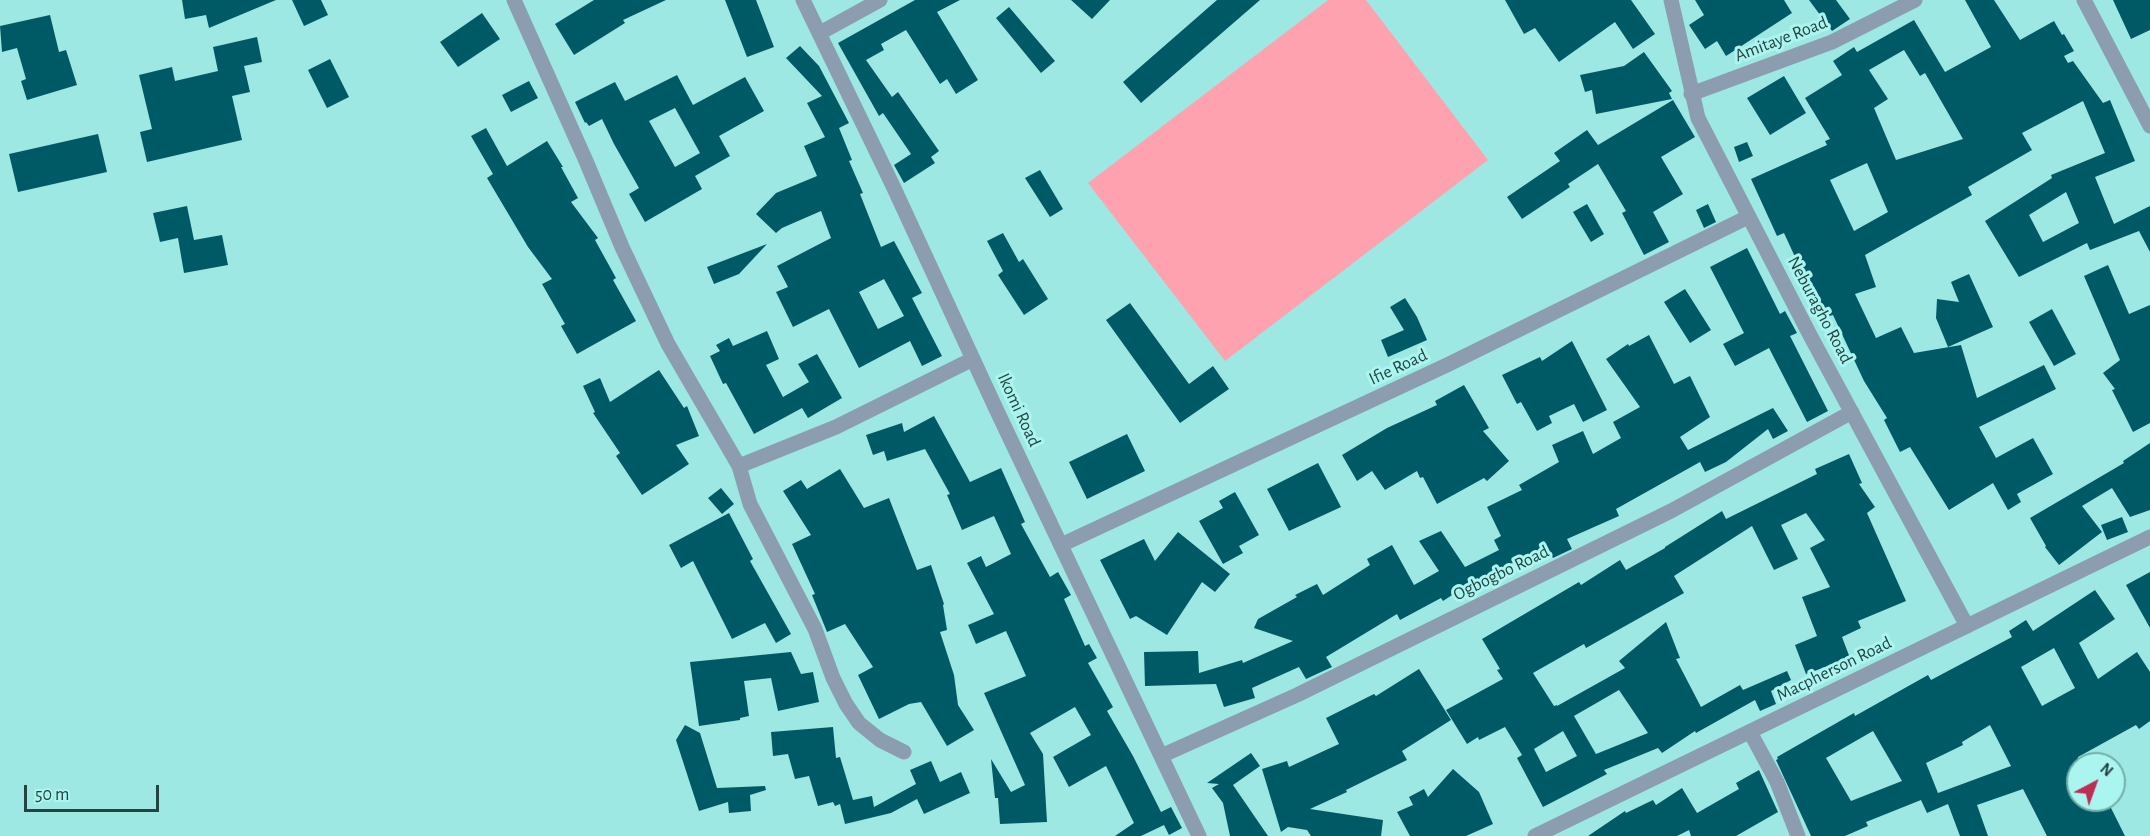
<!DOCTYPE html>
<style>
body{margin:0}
#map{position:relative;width:2150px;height:836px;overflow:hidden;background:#9de8e2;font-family:"Alegreya Sans",sans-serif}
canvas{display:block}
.north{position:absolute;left:2066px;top:752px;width:60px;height:60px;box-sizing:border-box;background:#aaf5ef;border:2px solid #74aea9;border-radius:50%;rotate:41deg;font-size:16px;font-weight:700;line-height:24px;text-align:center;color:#244341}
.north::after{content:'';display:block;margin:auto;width:21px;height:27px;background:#bd2d54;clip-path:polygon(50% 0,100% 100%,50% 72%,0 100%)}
.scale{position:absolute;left:24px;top:785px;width:135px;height:27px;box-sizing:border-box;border:3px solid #244341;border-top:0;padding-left:8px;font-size:18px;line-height:21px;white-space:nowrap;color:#244341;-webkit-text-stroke:4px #aaf5ef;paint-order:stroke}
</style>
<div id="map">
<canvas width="2150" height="836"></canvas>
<div class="north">N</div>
<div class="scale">50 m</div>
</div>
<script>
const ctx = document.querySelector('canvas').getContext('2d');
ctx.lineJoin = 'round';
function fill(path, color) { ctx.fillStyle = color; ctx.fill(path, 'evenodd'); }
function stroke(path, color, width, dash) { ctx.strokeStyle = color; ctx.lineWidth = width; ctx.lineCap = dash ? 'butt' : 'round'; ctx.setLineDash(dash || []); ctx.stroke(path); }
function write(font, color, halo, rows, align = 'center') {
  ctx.font = font + ' "Alegreya Sans",sans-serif'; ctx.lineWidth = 6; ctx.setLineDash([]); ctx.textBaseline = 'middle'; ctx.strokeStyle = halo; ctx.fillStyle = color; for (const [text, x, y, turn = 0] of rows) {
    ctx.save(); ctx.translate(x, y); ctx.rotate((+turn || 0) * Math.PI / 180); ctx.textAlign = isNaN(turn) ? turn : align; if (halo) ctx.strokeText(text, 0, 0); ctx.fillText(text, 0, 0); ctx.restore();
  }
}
fill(new Path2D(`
 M1328,0H1366L1488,160L1225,361L1088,183Z`), '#fea2af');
fill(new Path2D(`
 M182,0H276L209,28L206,15L185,19Z
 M292,0H321L328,15L304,26Z
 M594,0H666L623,20L625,23L574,55L555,24Z
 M725,0H756L774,47L747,57Z
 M915,0H960L937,12L978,80L956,94L947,79L940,84L906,30L881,44L884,50L866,60L892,97L898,92L939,151L931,157L935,163L904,183L894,165L911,154L883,113L879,116L838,43Z
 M1071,0H1110L1092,19Z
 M1217,0H1260L1141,103L1123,82Z
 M1505,0H1631L1655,34L1633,49L1615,22L1559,62L1535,28L1524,34Z
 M1695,0H1784L1792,13L1726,56L1717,41L1705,49L1689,25L1704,15Z
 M1809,0H1836L1850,19L1832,31Z
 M1965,0H1994L2020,40L2054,21L2062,35L2064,34L2074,51L2064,56L2068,63L2073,61L2103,103L2110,100L2135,161L2095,177L2114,224L2150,206V252L2139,231L2090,250L2087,243L2019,277L1985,221L2052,178L2051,175L2105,153L2083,101L2022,133L2032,150L1968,187L1972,195L1865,255L1876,287L1855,294L1876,338L1901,327L1914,353L1961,345L1977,398L2044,365L2056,389L1979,427L1996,458L2033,438L2053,474L2017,494L2021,502L2008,510L1993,483L1949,510L1910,447L1900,452L1884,420L1887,418L1864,381L1833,315L1819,319L1801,270L1784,233L1777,236L1751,179L1827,145L1825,141L1830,139L1805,98L1842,75L1833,61L1854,47L1857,52L1914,20L1945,72L1991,47ZM1904,50L1920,76L1925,73L1963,139L1896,160L1874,108L1888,99L1869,70ZM1867,163L1888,212L1854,231L1830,180ZM2066,192L2079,223L2043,242L2029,215Z
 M2113,0H2150V30L2131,39Z
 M1009,7L1055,61L1041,73L996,18Z
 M482,13L500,39L458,67L440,42Z
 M50,15L59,52L66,50L77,85L27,100L21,81L26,79L17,48L2,52L0,26Z
 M257,37L262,62L244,66L250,92L232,96L242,140L147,162L140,132L152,129L139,75L172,67L175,81L218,71L213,47Z
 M800,46L819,66L849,123L839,128L852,160L849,161L863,193L860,194L881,247L894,241L922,293L912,298L942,356L922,366L910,341L859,368L829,309L793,327L776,292L788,287L777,266L831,238L821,211L782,228L776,233L756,214L776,193L817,176L804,146L825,137L807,103L822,96L786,58ZM884,279L904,316L878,329L859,292Z
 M1644,52L1672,91L1669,93L1672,99L1596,114L1592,90L1585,92L1580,75L1624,66Z
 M330,59L349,97L327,108L308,70Z
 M677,75L693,105L745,77L764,111L719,136L730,156L695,176L702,189L645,222L629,194L639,188L614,144L602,119L589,126L586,122L585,123L575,102L615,82L625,101ZM675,108L700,153L675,167L649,121Z
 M1784,76L1806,113L1770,135L1747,98Z
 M529,81L538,98L511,112L502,95Z
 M1673,100L1695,137L1661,157L1683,194L1653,212L1669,242L1644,255L1622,213L1626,211L1598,164L1568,184L1570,187L1522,219L1507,197L1560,161L1554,153L1587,130L1598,145Z
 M486,128L507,166L547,141L563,167H561L578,198L571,202L598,238L595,240L616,278L613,280L636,321L577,354L561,326L565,324L542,284L552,279L528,247L487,178L493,174L471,136Z
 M98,134L107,172L18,192L9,154Z
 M1747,142L1753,156L1739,162L1734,147Z
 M1040,170L1063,209L1050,217L1025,178Z
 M1587,204L1604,234L1591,242L1573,212Z
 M1708,204L1716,222L1704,228L1696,210Z
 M187,206L194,240L222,235L228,265L184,273L178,238L160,242L153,213Z
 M1003,233L1019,262L1023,259L1048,299L1024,315L998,275L1003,271L987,241Z
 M767,244L739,274L714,284L707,267Z
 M1747,248L1780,314L1785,311L1797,333L1790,336L1828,411L1807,422L1769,348L1735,366L1723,344L1744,333L1710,267Z
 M2108,265L2129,314L2150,305V423L2133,432L2112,390L2115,389L2103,373L2120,360L2084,276Z
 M1969,274L1993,327L1948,347L1936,318L1937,299L1959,302L1951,282Z
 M1685,289L1711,330L1690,343L1664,302Z
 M1405,298L1417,317L1427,340L1388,357L1381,340L1404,330L1390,307Z
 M1130,303L1189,384L1213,366L1229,389L1180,423L1106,320Z
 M2052,309L2076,354L2054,366L2029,322Z
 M767,331L779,359L766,365L783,397L809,382L798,364L817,354L842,398L808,418L802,408L754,434L726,383L723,384L710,356L720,351L716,345L729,338L733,346Z
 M1649,335L1674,384L1690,376L1710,417L1680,437L1688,450L1773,408L1788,431L1773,439L1768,429L1726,462L1705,472L1700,462L1616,509L1619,516L1567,539L1572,549L1553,558L1547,546L1499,570L1503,579L1483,589L1478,578L1443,601L1441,598L1400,620L1397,614L1326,657L1332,667L1306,679L1299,667L1252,688L1255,698L1224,707L1216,684L1145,686L1144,652L1198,651L1199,673L1242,660L1243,663L1293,641L1254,628L1258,619L1297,597L1295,595L1317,584L1323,595L1370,565L1367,559L1392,545L1414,585L1439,571L1419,541L1441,531L1465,567L1499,550L1494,540L1501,536L1487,507L1522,490L1519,485L1559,462L1552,445L1583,431L1593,454L1621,438L1613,422L1640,407L1606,359L1628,344L1629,346Z
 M1572,341L1607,410L1583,422L1574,404L1549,416L1552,423L1537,431L1521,402L1517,404L1502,375L1540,357L1542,361Z
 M659,370L684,408L687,406L699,436L676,445L689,464L642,495L616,456L620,453L593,413L595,412L583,386L600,378L610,402Z
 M1464,385L1489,428L1483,431L1509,461L1487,481L1484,478L1437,504L1423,477L1420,478L1417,471L1385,490L1372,471L1357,481L1342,455L1387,428L1437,405L1435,401Z
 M934,416L970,482L1001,468L1025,522L1021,524L1050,577L1058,572L1071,595L1064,599L1085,646L1089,644L1097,658L1088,663L1113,707L1107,711L1133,756L1161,812L1171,807L1182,828L1169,835L1164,825L1141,836H1115L1134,823L1106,766L1069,787L1053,757L1091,735L1075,707L1030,733L1043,754L1047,822L1000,824L998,798H995L991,759L1011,792L1025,785L984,693L1026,676L1006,631L976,644L968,625L994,614L967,563L981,556L986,567L1011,554L994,516L962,530L947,495L950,494L925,449L887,461L884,451L873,455L866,435L902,423L904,432Z
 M1127,434L1145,471L1087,499L1069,462Z
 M2150,443V510L2130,517L2112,488L2082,506L2102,532L2059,565L2045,547L2046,546L2030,518L2124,463L2123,461Z
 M1849,454L1862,483L1859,484L1875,507L1867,513L1906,601L1858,621L1861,628L1842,637L1850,658L1806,674L1795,645L1817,636L1802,597L1830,587L1810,548L1825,540L1806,513L1781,525L1798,559L1774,570L1752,526L1674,576L1684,593L1586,648L1584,644L1533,673L1554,706L1557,705V706L1625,668L1619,661L1666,622L1680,658L1676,659L1701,707L1740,685L1743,690L1787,671L1791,680L1771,691L1776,704L1760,711L1755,700L1696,733L1695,731L1662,753L1658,748L1604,770L1607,774L1543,807L1517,758L1522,755L1505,727L1479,740L1478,737L1467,744L1446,710L1503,679L1497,670L1500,669L1482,639L1579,582L1581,585L1620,560L1626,570L1665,548V547L1722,511L1726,519L1817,474L1815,469ZM1619,690L1648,733L1596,754L1574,716ZM1563,731L1577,756L1546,772L1534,749Z
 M1318,463L1341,507L1289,531L1267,489Z
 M840,469L864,508L889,498L917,570L931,565L944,604L943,605L947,630L940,632L954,675L958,705L974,730L947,746L921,702L909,704L879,719L858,675L873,667L845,624L827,632L812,595L815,594L792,544L811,535L783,491L801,480L807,489Z
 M721,488L734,504L722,514L708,498Z
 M1235,492L1259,535L1239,546L1243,553L1223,564L1199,521L1223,508L1219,501Z
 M729,513L753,559L750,561L791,634L776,643L765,623L732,639L693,561L681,568L669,545Z
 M2122,517L2128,532L2107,540L2101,525Z
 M1178,532L1230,574L1215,592L1202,582L1167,635L1136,616L1130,619L1100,560L1144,539L1155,561Z
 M2150,572V628L2126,585Z
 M2095,590L2115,619L2079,643L2098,679L2137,652L2150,672V721L2139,729L2136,725L2078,757V800H2107L2125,836H2047L2023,789L1977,805L1988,836H1960L1948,804L1927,813L1921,800L1866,822L1868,826L1845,836H1811L1776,760L1778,759L1777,757L1854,713L1855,716L1928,675L1931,680L2012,637L2009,631L2026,620L2033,631ZM2054,648L2075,688L2042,706L2021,667ZM1990,725L2011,766L1938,793L1926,763L1963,745L1962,742ZM1873,731L1902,781L1851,801L1826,758Z
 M791,652L801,674L813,672L819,702L778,711L771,678L744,681L749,716L740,718V720L699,726L690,662Z
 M1419,669L1451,720L1402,751L1407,760L1346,790L1347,792L1310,809L1383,820L1381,836H1311L1307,830L1288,827L1281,832L1262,769L1287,761L1289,767L1339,744L1326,718L1374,694L1376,696Z
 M685,725L700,733L717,788L765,786L766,790L750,795L751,811L729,813L728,802L699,811L676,740Z
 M833,727L836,758L840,757L853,800L872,796L874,807L916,784L910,770L931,761L940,782L961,772L970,793L924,814L917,799L891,813L845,824L840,804L835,806L833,802L818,806L809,776L795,779L788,754L773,756L771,732Z
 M1251,753L1260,766L1233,785L1268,836H1230L1223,803L1212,788L1219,784L1207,783Z
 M1453,769L1479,792L1493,824L1466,836H1410L1397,812L1413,805L1409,797L1424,789L1428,797Z
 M1759,770L1778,812L1736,836H1691L1689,830L1677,836H1588L1625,811L1626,813L1653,800L1656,805L1682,788L1697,813L1739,789L1736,783Z`), '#005a66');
stroke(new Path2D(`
 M514,0L586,161L622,247L668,344L739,466L750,504L815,629L833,678L846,704L859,723L880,740L904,752
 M803,0L893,186L997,411L1199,836
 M1671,0L1698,118L1811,337L1967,626
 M2084,0L2150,126
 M820,33L880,0
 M1691,94L1832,42L1915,0
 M739,466L836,427L973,359
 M1061,545L1447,365L1748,217
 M1750,732L1777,782L1798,836
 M1161,756L1297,695L1671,511L1852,412`), '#8b9daf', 15);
stroke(new Path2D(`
 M1535,836L2150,537`), '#8b9daf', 15);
write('18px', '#244341', '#aaf5ef', [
 ["Amitaye Road",1781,39,-21],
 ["Neburagho Road",1820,310,62],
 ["Ifie Road",1398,367,-25],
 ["Ikomi Road",1019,410,65],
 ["Ogbogbo Road",1501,573,-26],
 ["Macpherson Road",1834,669,-26]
]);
</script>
